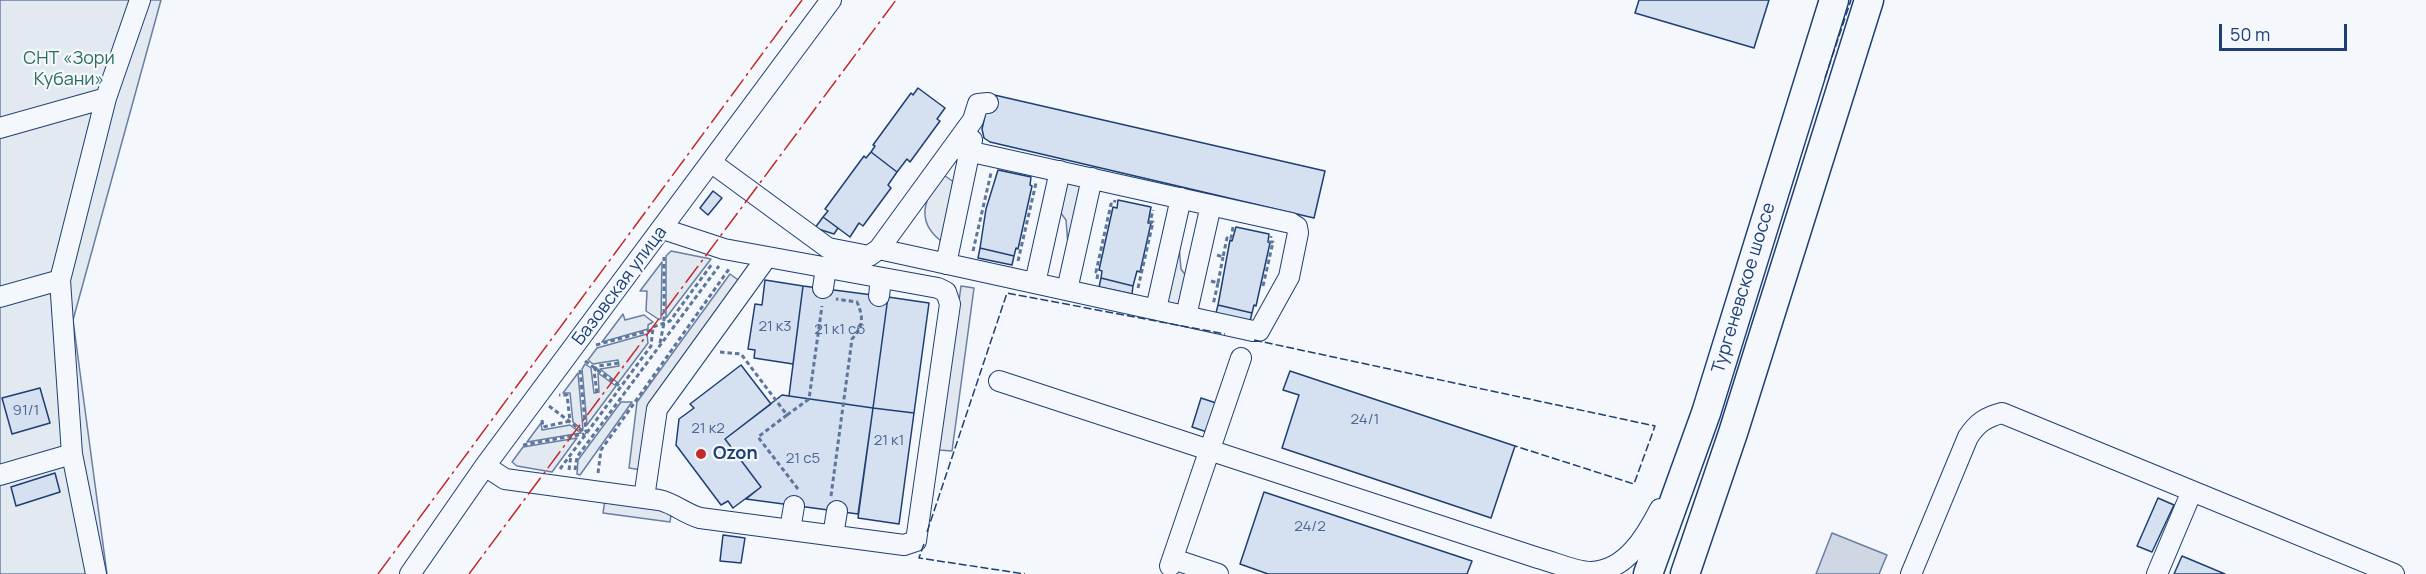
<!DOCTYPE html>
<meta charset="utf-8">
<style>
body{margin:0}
#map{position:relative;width:2426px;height:574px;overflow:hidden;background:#f4f7fb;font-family:Manrope,sans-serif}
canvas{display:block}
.scale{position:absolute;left:2219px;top:24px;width:128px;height:27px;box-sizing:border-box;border:3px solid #1d3f73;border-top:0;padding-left:8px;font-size:18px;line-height:21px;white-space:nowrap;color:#1d3f73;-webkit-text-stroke:4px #f4f7fb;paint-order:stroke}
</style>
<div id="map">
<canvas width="2426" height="574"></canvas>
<div class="scale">50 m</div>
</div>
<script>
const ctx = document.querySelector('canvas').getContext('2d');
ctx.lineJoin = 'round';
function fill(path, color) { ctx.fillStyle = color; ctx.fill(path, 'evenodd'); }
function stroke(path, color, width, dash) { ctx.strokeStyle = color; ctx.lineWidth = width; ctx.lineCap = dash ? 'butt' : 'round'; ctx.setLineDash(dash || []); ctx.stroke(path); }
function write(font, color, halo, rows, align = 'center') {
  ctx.font = font + ' Manrope,sans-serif'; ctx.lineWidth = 4.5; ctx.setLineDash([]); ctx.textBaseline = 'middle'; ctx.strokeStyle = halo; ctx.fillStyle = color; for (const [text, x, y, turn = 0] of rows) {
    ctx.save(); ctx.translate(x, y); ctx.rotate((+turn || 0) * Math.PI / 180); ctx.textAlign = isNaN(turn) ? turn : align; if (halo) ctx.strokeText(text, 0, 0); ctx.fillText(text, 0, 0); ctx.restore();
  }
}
const green = new Path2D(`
 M0,0H161L73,320L107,574H0Z
 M941,173L958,185L945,244C913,222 925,200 941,173Z
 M1071,181L1082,187L1068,244L1066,220L1060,212L1064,184Z
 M1179,246L1181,269L1189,280L1181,306L1165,303Z
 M671,251L711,259L666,318V256Z
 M662,262L661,319H658L646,311L647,291H640Z
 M623,314L625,320L644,315L653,322L648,325V329L602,342Z
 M647,334L648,343L618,383L600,369L619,366L618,360L593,364L588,360L597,348Z
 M585,364L591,368L594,393L599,392L598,373L616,386L587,425L582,369Z
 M578,373L583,430L573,422L570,393H563Z
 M621,402H632L580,475L577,474L578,460Z
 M541,423L542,430L570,425L581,433L527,442Z
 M577,438L552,472L517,466L512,462L523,447Z`);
fill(green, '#e3e9f0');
stroke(green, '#687fa3', 1.5);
const parking = new Path2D(`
 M730,274L741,282L651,405L642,470L629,468L637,402Z
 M961,286L974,288L952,451L939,450Z
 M605,500L672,509L670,522L603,513Z`);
fill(parking, '#e3e8f0');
stroke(parking, '#687fa3', 1.5);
const water = new Path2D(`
 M1832,533L1887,555L1879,574H1816Z`);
fill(water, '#cfd7e4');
stroke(water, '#687fa3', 1.5);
const building = new Path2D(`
 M1639,0H1769L1754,48L1635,13Z
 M918,88L945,108L937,119L940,121L910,162L907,159L897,172L871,152L875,146L873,145L911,93L913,95Z
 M990,94L1325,171L1314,218L990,142L984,138L982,129Z
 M871,152L897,172L888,185L891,188L863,226L859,223L850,237L823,217L828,211L825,209L864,156L866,158Z
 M998,170L1031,177L1030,185L1032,186L1018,249L1016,248L1014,256L980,248L986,209Z
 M713,191L722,198L708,215L700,208Z
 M1118,200L1151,207L1148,223H1151L1140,272L1137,271L1133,286L1101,278L1102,271L1099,270L1113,207L1117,208Z
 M823,217L838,228L834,234L815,228Z
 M1236,227L1269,234L1268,242L1270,243L1256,306L1254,305L1252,313L1218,305L1230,240L1232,241Z
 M980,248L1014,256L1012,265L978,258Z
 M1101,278L1133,286L1132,294L1099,287Z
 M765,280L803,286L793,364L754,358L755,350L748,349L755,304L762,305Z
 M803,286L888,297L873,408L789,396Z
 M888,297L929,303L914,413L873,408Z
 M1218,305L1252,313L1250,321L1216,313Z
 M741,365L771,404L725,439L761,487L733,508L728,501L721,505L676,445L679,419L694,408L690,404Z
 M1290,371L1515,446L1491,518L1282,448L1299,395L1283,390Z
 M40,388L50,423L12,434L2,398Z
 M782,395L873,408L858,514L746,499L761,487L725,439Z
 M1201,398L1216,403L1207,432L1192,427Z
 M873,408L914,413L899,524L858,518Z
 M55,473L60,492L16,506L11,487Z
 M1264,492L1472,561L1467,574H1268L1240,564Z
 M2158,498L2174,505L2152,552L2137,546Z
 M723,535L745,538L741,563L720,561Z
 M2182,556L2225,574H2174Z`);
fill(building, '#d5e0f0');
stroke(building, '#1d3f73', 1.5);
const minor = new Path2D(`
 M0,128L106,98
 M712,163L828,248L869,256L879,249L973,120L978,104L988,103
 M879,249L1253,331H1259L1289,277L1298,233L1297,227L1291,223L954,148
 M946,264L972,140
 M1035,283L1060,171
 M823,288L826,268
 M1067,290L1092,178
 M879,296L881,278
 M0,297L60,280
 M1156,309L1181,198
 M1186,316L1211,205
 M999,381L1538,558C1554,562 1575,572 1591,572C1626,571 1646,536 1660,509
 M485,466L505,479L659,500C674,503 685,514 700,518L904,545L916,541L950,304L946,292L938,288L724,249L663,229
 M0,475L72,454
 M644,498L657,409L767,257
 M790,530L794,506
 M833,536L837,511
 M1173,559L1218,574
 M1170,566L1241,358
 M96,574L72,454L60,280L106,98L140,0
 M410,574L485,466L831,0
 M1911,574L1968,437C1977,423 1986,417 2002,413L2394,574
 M2157,574L2192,491`);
const highway = new Path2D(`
 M1648,574L1706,413L1834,0
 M1685,574L1733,433L1869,0`);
stroke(minor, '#1d3f73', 22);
stroke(highway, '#1d3f73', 31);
stroke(new Path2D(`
 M973,251L991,173
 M1217,255L1223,257L1227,238L1231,239L1233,227
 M1018,261L1036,183
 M1097,279L1098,273L1096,272L1111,204H1114L1115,200
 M1211,281L1218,283L1213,305
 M1218,283L1223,257
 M1263,286L1273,242H1270L1271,236
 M1138,288L1153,222H1150L1153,210
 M660,343L664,323V257
 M596,345L652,330
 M720,352L741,354L787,415L809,399L822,306
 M585,361L621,387
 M580,370L586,432
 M597,393L594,371L598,366L619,363
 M549,406L586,434
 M787,415L758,437L798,489
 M542,420L543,427L570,421L567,395H559
 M523,445L584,434
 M560,469L651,346L653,327L670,321L712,264
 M569,470L571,455
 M575,470L577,457L719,266
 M598,473L601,450L729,269
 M831,496L852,339C863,326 864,318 857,302L836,299`), '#5e769c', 3, [4.5, 3]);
stroke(minor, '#f4f7fb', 20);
stroke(highway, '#f4f7fb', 28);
stroke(new Path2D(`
 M1825,78L1851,0
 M1254,340L1655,426L1634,484L1515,446
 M927,532L1007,293L1225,334
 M924,544L919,558L1025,574`), '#1d3f73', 1.5, [8, 3]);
stroke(new Path2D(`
 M378,574L802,0
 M469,574L896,0`), '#c62828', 1.5, [21, 4.5, 3, 4.5]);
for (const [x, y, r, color] of [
 [701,454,6,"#c62828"]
]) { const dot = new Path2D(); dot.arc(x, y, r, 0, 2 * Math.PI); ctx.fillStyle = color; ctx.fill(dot); stroke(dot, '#f4f7fb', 2); }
write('15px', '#4b6792', null, [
 ["21 к3",775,327],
 ["21 к1 с6",840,330],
 ["91/1",26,411],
 ["24/1",1365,420],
 ["21 к2",708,429],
 ["21 к1",889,441],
 ["21 с5",803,459],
 ["24/2",1310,527]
]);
write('18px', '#2c6c60', '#f4f7fb', [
 ["СНТ «Зори",69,59],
 ["Кубани»",69,80]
]);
write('18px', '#1d3f73', '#f4f7fb', [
 ["Базовская улица",620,286,-53],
 ["Тургеневское шоссе",1744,288,-73]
]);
write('bold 18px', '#1d3f73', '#f4f7fb', [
 ["Ozon",713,454]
], 'left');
</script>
